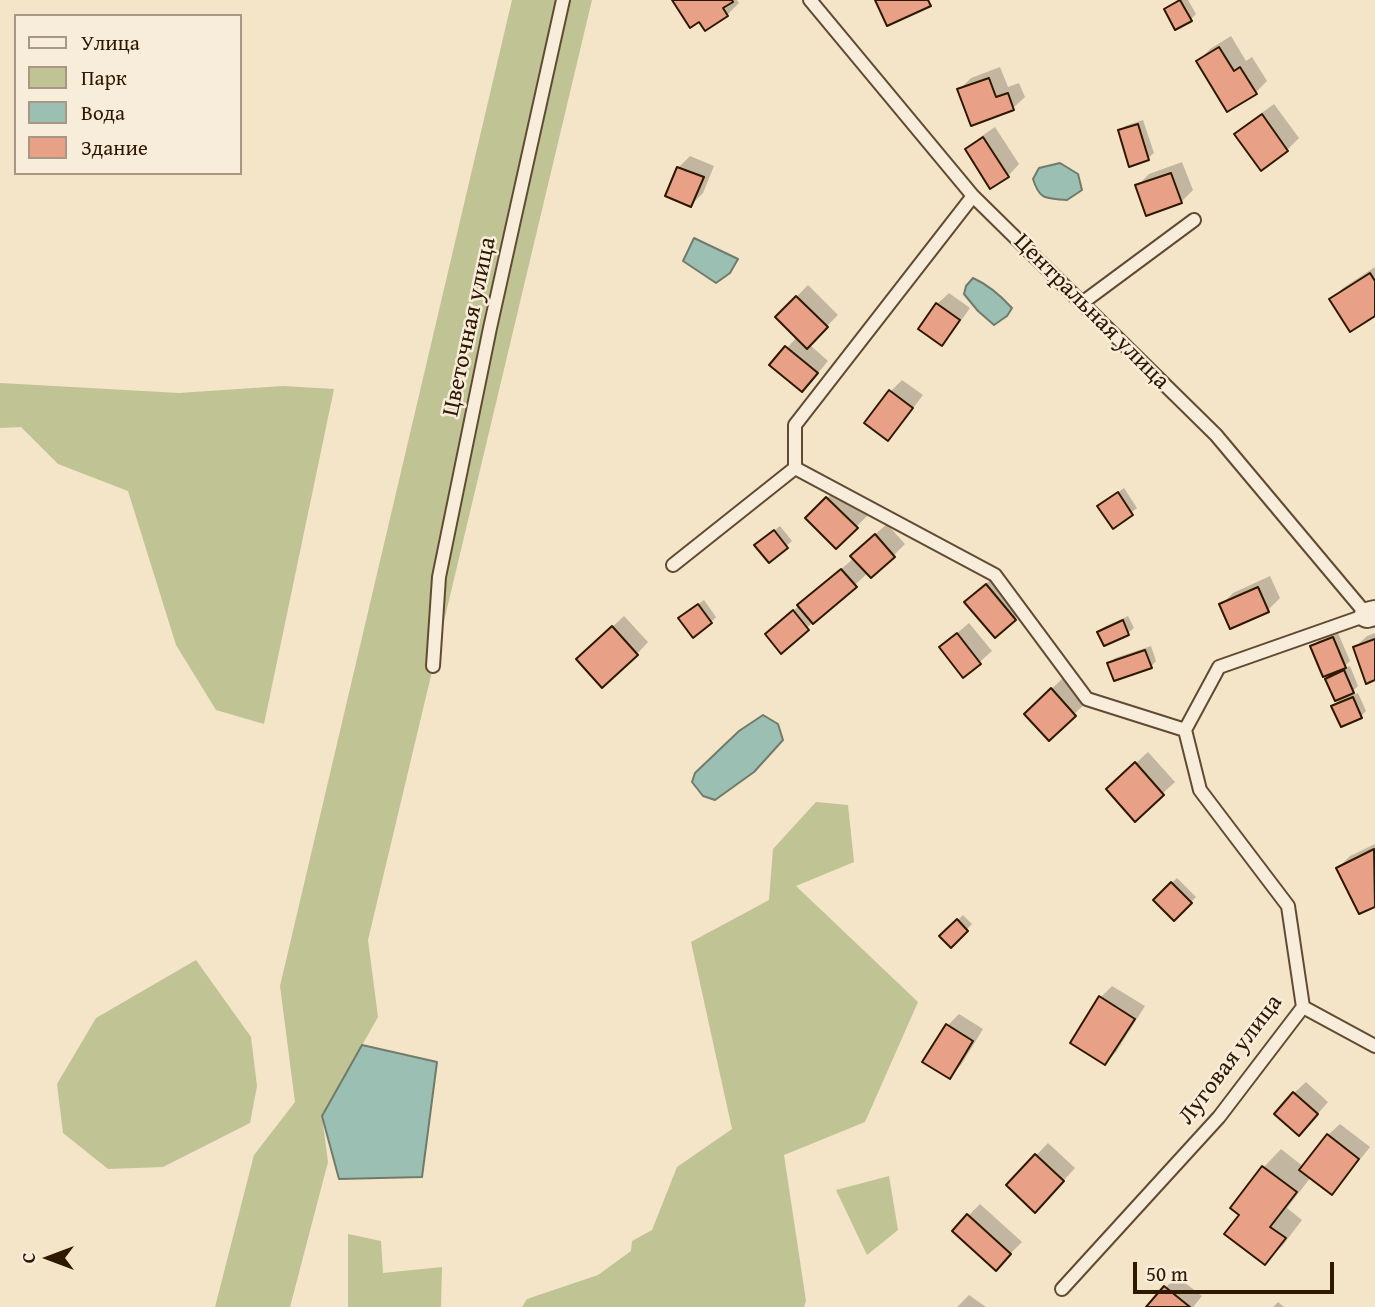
<!DOCTYPE html>
<meta charset="utf-8">
<style>
body{margin:0}
#map{position:relative;width:1375px;height:1307px;overflow:hidden;background:#f4e4c8;font-family:"Gentium Book Plus",serif}
canvas{display:block}
.legend{position:absolute;left:14px;top:14px;width:228px;height:161px;box-sizing:border-box;background:#f8eddb;border:2px solid #a89883;margin:0;padding:9px 12px;list-style:none;font-size:21px;color:#2f1800}
.legend li{display:flex;align-items:center;gap:14px;height:35px}
.legend b{width:35px;border:2px solid #a89883}
.north{position:absolute;left:14px;top:1223px;width:70px;height:70px;-webkit-text-stroke:5px #f8eddb;paint-order:stroke;rotate:270deg;font-size:19px;font-weight:700;line-height:28px;text-align:center;color:#2f1800}
.north::after{content:'';display:block;margin:auto;width:24px;height:32px;background:#2f1800;clip-path:polygon(50% 0,100% 100%,50% 72%,0 100%)}
.scale{position:absolute;left:1133px;top:1262px;width:201px;height:32px;box-sizing:border-box;border:4px solid #2f1800;border-top:0;padding-left:9px;font-size:21px;line-height:24px;white-space:nowrap;color:#2f1800;-webkit-text-stroke:5px #f8eddb;paint-order:stroke}
</style>
<div id="map">
<canvas width="1375" height="1307"></canvas>
<ul class="legend">
<li><b style="height:9px;background:#f8eddb"></b>Улица</li>
<li><b style="height:19px;background:#c0c393"></b>Парк</li>
<li><b style="height:19px;background:#9cbfb3"></b>Вода</li>
<li><b style="height:19px;background:#e8a187"></b>Здание</li>
</ul>
<div class="north">С</div>
<div class="scale">50 m</div>
</div>
<script>
const ctx = document.querySelector('canvas').getContext('2d');
ctx.lineJoin = 'round';
function fill(path, color) { ctx.fillStyle = color; ctx.fill(path, 'evenodd'); }
function stroke(path, color, width, dash) { ctx.strokeStyle = color; ctx.lineWidth = width; ctx.lineCap = dash ? 'butt' : 'round'; ctx.setLineDash(dash || []); ctx.stroke(path); }
function write(font, color, halo, rows, align = 'center') {
  ctx.font = font + ' "Gentium Book Plus",serif'; ctx.lineWidth = 5; ctx.setLineDash([]); ctx.textBaseline = 'middle'; ctx.strokeStyle = halo; ctx.fillStyle = color; for (const [text, x, y, turn = 0] of rows) {
    ctx.save(); ctx.translate(x, y); ctx.rotate((+turn || 0) * Math.PI / 180); ctx.textAlign = isNaN(turn) ? turn : align; if (halo) ctx.strokeText(text, 0, 0); ctx.fillText(text, 0, 0); ctx.restore();
  }
}
fill(new Path2D(`
 M512,0H592L368,940L378,1017L322,1116L328,1162L290,1307H215L254,1155L295,1102L280,986Z
 M0,383L179,393L283,386L334,389L264,724L216,710L176,645L128,491L58,464L21,427L0,428Z
 M816,802L848,805L854,862L796,886L918,1002L865,1122L784,1155L806,1301L804,1307H522L527,1299L598,1275L631,1251L632,1241L652,1230L677,1167L732,1129L691,942L769,900L773,849Z
 M196,960L251,1037L257,1086L250,1123L163,1167L108,1169L63,1133L57,1084L96,1018Z
 M889,1176L898,1230L867,1255L836,1190Z
 M348,1234L381,1241L383,1273L442,1267L441,1307H348Z`), '#c0c393');
const water = new Path2D(`
 M1060,163L1078,174L1082,190L1067,200C1046,198 1040,201 1033,179L1039,168Z
 M694,238L738,259L730,273L716,283L683,261Z
 M973,278C989,285 1000,295 1012,308L1007,316L994,325L978,311L964,294L966,286Z
 M763,715L778,724L783,740L754,772L715,800L703,796L692,782L695,773L739,731Z
 M362,1045L437,1062L422,1177L339,1179L322,1116Z`);
fill(water, '#9cbfb3');
stroke(water, '#707c6b', 2);
fill(new Path2D(`
 M674,0H737L739,3L727,15L700,19Z
 M1179,0H1188L1196,14L1191,19L1166,10Z
 M1231,36L1246,61L1252,57L1267,81L1255,93L1198,61L1210,49Z
 M1000,67L1008,87L1019,83L1025,97L1013,108L959,90L971,78Z
 M1274,104L1299,138L1287,150L1236,134L1248,123Z
 M1143,120L1154,153L1148,158L1120,131L1125,126Z
 M995,127L1019,164L1008,176L967,149L979,138Z
 M690,156L714,166L703,193L691,205L667,195L679,167Z
 M1182,162L1193,190L1181,202L1137,186L1149,174Z
 M1375,267V314L1331,300L1343,288Z
 M808,285L838,315L809,344L828,361L813,379L772,365L797,337L777,317Z
 M949,293L970,308L953,332L942,344L937,304Z
 M902,380L923,395L899,427L887,439L891,391Z
 M839,486L868,515L836,547L808,518Z
 M1124,488L1137,508L1114,526L1099,506Z
 M887,524L905,544L893,556L868,573L781,651L779,623L854,558L864,544Z
 M780,526L792,541L769,561L762,540Z
 M998,574L1027,607L995,635L978,590Z
 M1270,576L1280,598L1268,610L1222,604L1233,593Z
 M704,600L716,617L711,622L686,613Z
 M624,616L648,642L637,654L590,648Z
 M1128,616L1134,628L1128,633L1099,632L1104,627Z
 M969,623L992,651L964,676L941,647Z
 M1338,633L1350,661L1342,669L1350,666L1358,686L1347,697L1358,693L1366,711L1361,716L1333,706L1344,696L1327,679L1336,670L1312,647L1318,641Z
 M1375,633V679L1355,647L1367,636Z
 M1151,646L1156,661L1151,667L1109,663L1115,658Z
 M1063,678L1086,703L1074,714L1038,702Z
 M1148,752L1175,782L1135,819L1120,778Z
 M1375,844V905L1360,912L1338,868L1350,856Z
 M1177,878L1196,897L1174,919L1155,900Z
 M963,915L972,924L951,946L942,936Z
 M1112,986L1145,1006L1116,1052L1105,1063L1100,998Z
 M959,1014L983,1029L961,1065L949,1077L947,1026Z
 M1306,1082L1328,1102L1310,1123L1294,1093Z
 M1340,1124L1370,1147L1343,1181L1331,1193L1311,1177L1287,1208L1302,1220L1283,1245L1265,1263L1241,1215L1232,1208L1264,1167L1281,1149L1304,1167L1328,1135Z
 M1048,1143L1075,1168L1047,1199L1008,1185Z
 M980,1204L1022,1242L996,1268L954,1230Z
 M1176,1276L1202,1296L1193,1307H1149Z
 M969,1295L986,1307H957Z
 M1278,1302L1284,1307H1273Z`), '#0003');
const building = new Path2D(`
 M672,0H732L733,2L723,8L728,16L705,31L699,22L690,28Z
 M875,0H928L931,6L887,26Z
 M1180,0L1192,21L1175,30L1164,9Z
 M1219,47L1234,71L1240,67L1257,94L1227,112L1196,61Z
 M989,78L996,97L1008,93L1014,110L971,126L957,89Z
 M1262,114L1288,151L1261,171L1234,134Z
 M1138,124L1149,160L1129,167L1118,130Z
 M983,137L1009,177L990,189L965,149Z
 M677,167L704,177L691,207L665,196Z
 M1171,173L1182,203L1146,216L1135,185Z
 M1370,273L1375,281V316L1350,332L1329,299Z
 M796,296L828,327L807,349L775,317Z
 M936,303L960,320L942,346L918,329Z
 M785,346L818,373L802,392L769,365Z
 M889,390L913,408L888,441L864,423Z
 M1118,492L1133,515L1113,529L1097,506Z
 M826,497L858,528L836,549L805,518Z
 M774,530L788,548L769,563L754,545Z
 M875,534L895,557L871,578L850,556Z
 M841,569L857,587L813,624L797,605Z
 M986,584L1016,620L995,638L964,602Z
 M1258,587L1269,612L1230,629L1219,604Z
 M698,604L712,623L693,638L678,618Z
 M793,610L809,630L781,654L765,634Z
 M1123,620L1129,635L1104,646L1097,632Z
 M612,626L638,655L602,688L576,659Z
 M957,633L981,664L963,678L939,647Z
 M1333,637L1346,668L1323,677L1310,646Z
 M1375,639V680L1366,684L1353,647Z
 M1145,650L1152,668L1114,681L1107,663Z
 M1344,670L1354,693L1335,701L1325,679Z
 M1051,688L1076,716L1049,741L1024,714Z
 M1353,697L1362,718L1341,727L1331,706Z
 M1135,762L1164,795L1135,822L1106,789Z
 M1374,849L1375,907L1359,914L1336,868Z
 M1171,882L1192,903L1174,921L1153,900Z
 M957,919L968,931L951,948L939,936Z
 M1099,996L1135,1019L1105,1065L1070,1043Z
 M946,1024L973,1041L950,1079L922,1062Z
 M1293,1092L1318,1114L1299,1136L1274,1114Z
 M1327,1134L1359,1159L1332,1195L1299,1170Z
 M1035,1154L1064,1181L1035,1213L1006,1185Z
 M1262,1166L1297,1192L1270,1227L1286,1238L1265,1265L1224,1234L1239,1215L1230,1208Z
 M967,1214L1011,1254L996,1271L952,1231Z
 M1164,1286L1190,1307H1146Z`);
fill(building, '#e8a187');
stroke(building, '#2f1800', 2);
const lane = new Path2D(`
 M810,0L973,196L1216,435L1367,615L1219,667L1185,730L1200,790L1288,906L1303,1007L1219,1117L1062,1289
 M1082,303L1194,220
 M795,468L995,575L1087,699L1185,730
 M673,565L795,468V425L973,196
 M433,666L439,577L490,328L563,0
 M1303,1007L1375,1046`);
const street = new Path2D(`
 M1367,615L1375,613`);
stroke(lane, '#604b32', 16);
stroke(street, '#604b32', 28);
stroke(lane, '#f8eddb', 12);
stroke(street, '#f8eddb', 24);
write('24px', '#2f1800', '#f8eddb', [
 ["Центральная улица",1091,312,45],
 ["Цветочная улица",470,327,-78],
 ["Луговая улица",1231,1060,-53]
]);
</script>
